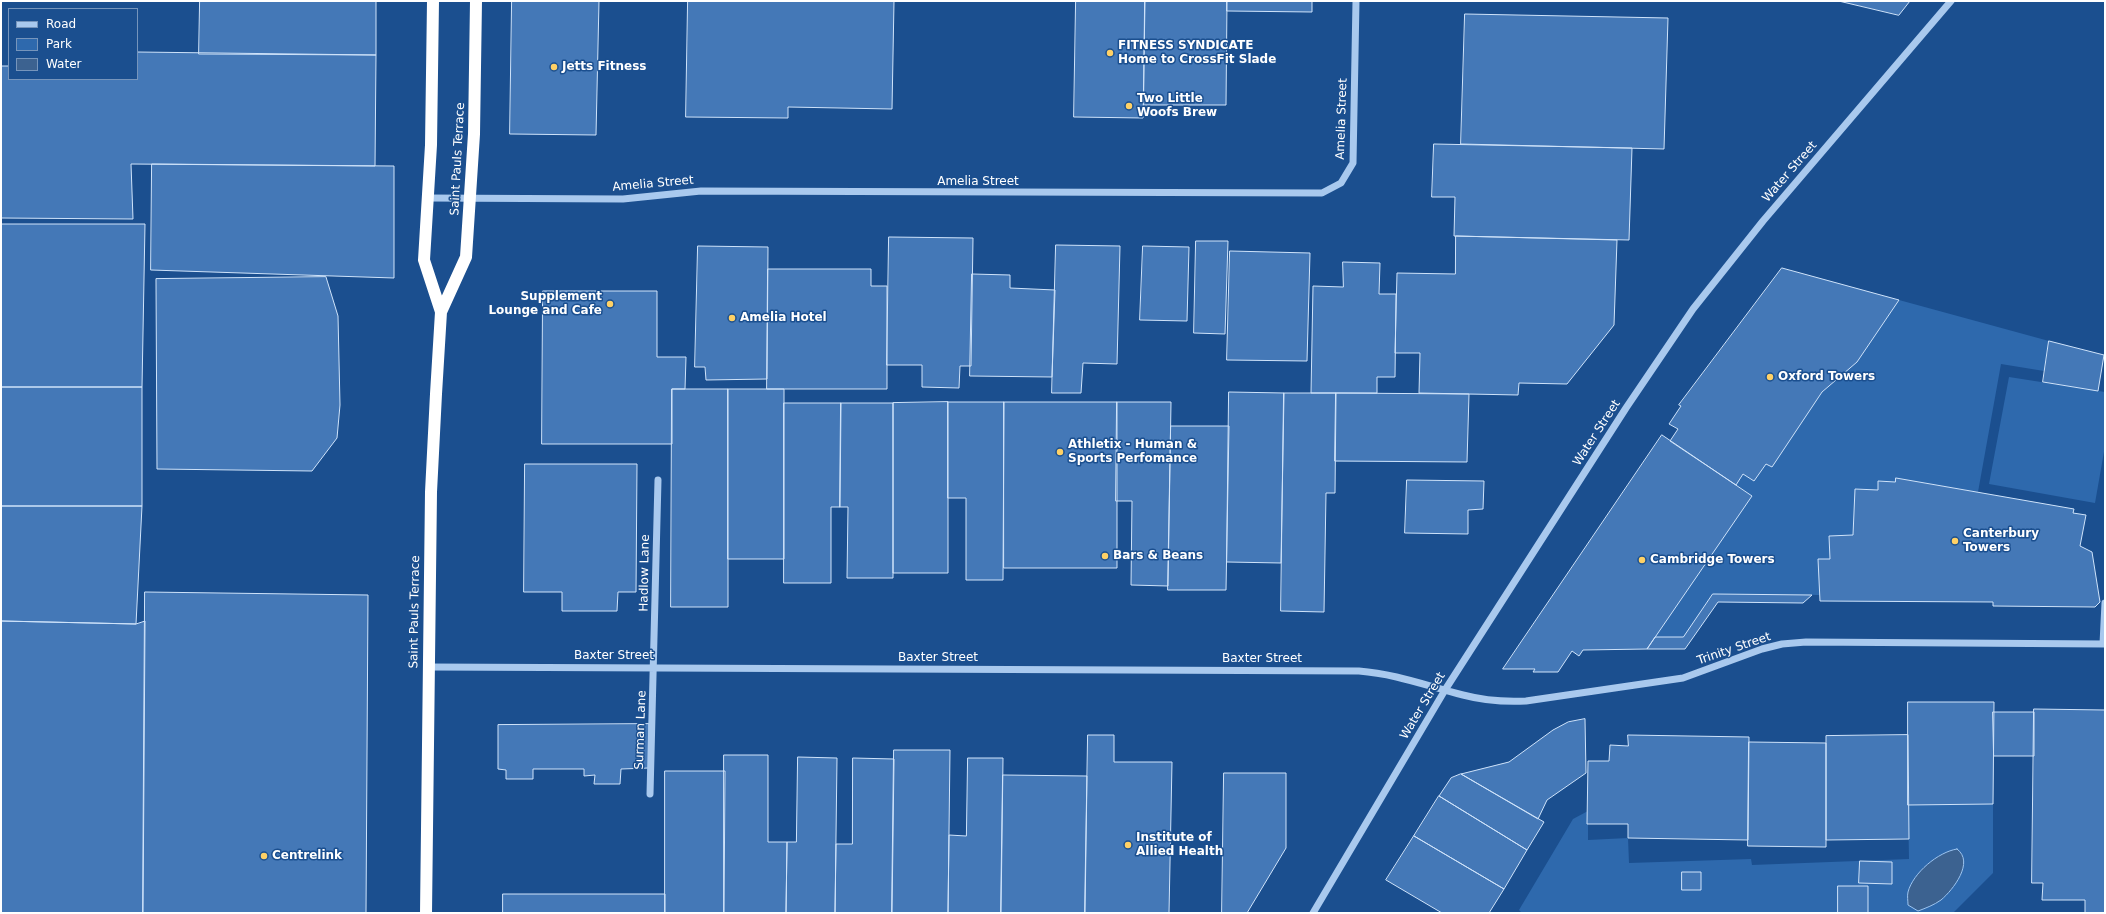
<!DOCTYPE html>
<style>
body{margin:0}
#map{position:relative;width:2106px;height:914px;overflow:hidden;background:#1b4f8f;font-family:"DejaVu Sans",sans-serif}
canvas{display:block}
.frame{position:absolute;inset:0;border:2px solid #fff;pointer-events:none}
.legend{position:absolute;left:8px;top:8px;width:130px;height:72px;box-sizing:border-box;background:#1b4f8f;border:1px solid #7695bc;margin:0;padding:5px 7px;list-style:none;font-size:12px;color:#fff}
.legend li{display:flex;align-items:center;gap:8px;height:20px}
.legend b{width:20px;border:1px solid #7695bc}
</style>
<div id="map">
<canvas width="2106" height="914"></canvas>
<div class="frame"></div>
<ul class="legend">
<li><b style="height:5px;background:#a9c9ee"></b>Road</li>
<li><b style="height:11px;background:#2e69ad"></b>Park</li>
<li><b style="height:11px;background:#3c6290"></b>Water</li>
</ul>
</div>
<script>
const ctx = document.querySelector('canvas').getContext('2d');
ctx.lineJoin = 'round';
function fill(path, color) { ctx.fillStyle = color; ctx.fill(path, 'evenodd'); }
function stroke(path, color, width, dash) { ctx.strokeStyle = color; ctx.lineWidth = width; ctx.lineCap = dash ? 'butt' : 'round'; ctx.setLineDash(dash || []); ctx.stroke(path); }
function write(font, color, halo, rows, align = 'center') {
  ctx.font = font + ' "DejaVu Sans",sans-serif'; ctx.lineWidth = 3; ctx.setLineDash([]); ctx.textBaseline = 'middle'; ctx.strokeStyle = halo; ctx.fillStyle = color; for (const [text, x, y, turn = 0] of rows) {
    ctx.save(); ctx.translate(x, y); ctx.rotate((+turn || 0) * Math.PI / 180); ctx.textAlign = isNaN(turn) ? turn : align; if (halo) ctx.strokeText(text, 0, 0); ctx.fillText(text, 0, 0); ctx.restore();
  }
}
fill(new Path2D(`
 M1899,300L2049,341L2044,371L2001,364L1978,492L1896,478L1895,482L1879,481L1878,490L1855,489L1853,535L1829,536L1830,559H1819L1820,595L1713,594L1683,637H1655L1752,496L1736,485L1743,474L1754,481L1766,464L1772,467L1822,392L1857,362Z
 M2009,377L2105,392V446L2095,503L1989,484Z
 M1993,804V873L1953,913H1522L1519,910L1573,819L1588,811V840L1628,838L1629,863L1751,859L1752,865L1909,859L1908,805Z`), '#2e69ad');
const water = new Path2D(`
 M1957,849C1975,862 1953,890 1941,900C1934,905 1926,908 1918,911L1908,905C1908,901 1907,896 1908,892C1913,873 1938,852 1957,849Z`);
fill(water, '#3c6290');
stroke(water, '#9cc4f0', 1);
const building = new Path2D(`
 M200,1H376V55L199,54Z
 M512,1H599L596,135L510,134Z
 M688,1H894L892,109L788,107V118L686,117Z
 M1076,1H1145L1143,118L1074,117Z
 M1145,1H1227L1226,105H1144Z
 M1227,1H1312V12L1227,11Z
 M1839,1H1910L1899,15Z
 M1465,14L1668,18L1664,149L1461,144Z
 M137,52L376,55L375,166L131,164L133,219L1,218V66H9V79H137Z
 M1434,144L1632,148L1629,240L1454,236L1455,197H1432Z
 M152,164L394,166V278L151,270Z
 M1,224H145L142,387H1Z
 M1456,236L1617,240L1614,325L1567,384L1519,383L1518,395L1419,393L1420,353H1395L1397,273L1455,274Z
 M889,237L973,238L971,366H960L959,388L922,387V365H887Z
 M1196,241H1228L1225,334L1194,333Z
 M1056,245L1120,246L1117,364L1083,363L1081,393H1052Z
 M698,246L768,247L767,379L706,380L705,367H695Z
 M1143,246L1189,247L1187,321L1140,320Z
 M1230,251L1310,253L1307,361L1227,360Z
 M1343,262L1380,263L1379,294H1396L1395,377H1377V393H1311L1313,286L1343,287Z
 M1782,268L1899,300L1857,362L1822,392L1772,467L1766,464L1754,481L1743,474L1736,485L1670,441L1678,429L1669,424L1681,406L1679,405Z
 M768,269H871V286H887V389H767Z
 M972,274L1010,275V288L1055,290L1052,377L970,376Z
 M326,277L338,316L340,405L337,438L312,471L157,469L156,279Z
 M543,291H657V357H686L685,389H672V444H542Z
 M2049,341L2104,355L2098,391L2043,382Z
 M1,387H142V506H1Z
 M672,389H728V607H671Z
 M728,389H784V559H728Z
 M1229,392L1284,393L1281,563L1227,562Z
 M1284,393H1336L1335,493H1326L1324,612L1281,611Z
 M1336,393L1469,394L1467,462L1335,461Z
 M948,402H1004L1003,580H966V498H948Z
 M948,402V573H893V403Z
 M1004,402H1117V568H1004Z
 M1117,402H1171L1168,586L1131,585L1132,501H1116Z
 M784,403H841L840,507H831V583H784Z
 M841,403H893V578H847L848,507H840Z
 M1171,426H1229L1226,590H1168Z
 M1662,435L1752,496L1647,649L1583,650L1579,656L1572,651L1558,672H1533L1535,669H1503Z
 M525,464H637L636,592H618L617,611H562V592H524Z
 M1896,478L2074,509L2073,513L2086,515L2080,546L2092,552L2100,602L2095,607L1993,606V602L1820,601L1818,559H1830L1829,536L1853,535L1855,489L1878,490V481L1895,482Z
 M1407,480L1484,481L1483,509L1468,510V534L1405,533Z
 M1,506H142L136,624L1,621Z
 M145,592L368,595L366,913H143Z
 M1713,594L1812,595L1803,603L1718,602L1685,649H1647L1655,637H1683Z
 M1,621L136,624L145,621L143,913H1Z
 M1908,702H1994L1993,804L1908,805Z
 M2034,709L2105,710V913H2085V900H2042L2043,883H2032Z
 M1993,712H2034V756H1994Z
 M1585,719L1586,773L1547,800L1538,819L1461,774L1509,762L1553,730L1568,722Z
 M649,724V768L621,769L620,784H594L595,775L584,776V769H533V779H506V770L498,769V725Z
 M1088,735H1114V762H1172L1169,913H1085Z
 M1628,735L1749,737L1748,840L1628,838V824H1587L1588,761H1609L1610,745L1628,746Z
 M1908,735L1909,839L1826,840V736Z
 M1749,742L1826,743V847L1748,846Z
 M894,750H950L948,913H892Z
 M724,755H768V842H787L786,913H724Z
 M798,757L837,758L835,913H786L787,842H796Z
 M853,758L894,759L892,913H835L836,844H852Z
 M968,758H1003L1001,913H948L949,835L966,836Z
 M665,771H725L724,913H665Z
 M1224,773H1286V848L1247,913H1222Z
 M1461,774L1544,822L1527,850L1439,796L1451,778Z
 M1003,775L1087,776L1085,913H1001Z
 M1439,796L1527,850L1504,889L1414,836Z
 M1414,836L1504,889L1489,913H1442L1386,880Z
 M1860,861L1892,862V884L1859,883Z
 M1682,872H1701V890H1682Z
 M1838,886H1868V913H1838Z
 M503,894H665V913H503Z`);
fill(building, '#4478b7');
stroke(building, '#cfe3fa', 1);
stroke(new Path2D(`
 M427,198L623,199L701,191L1322,193L1341,183L1353,163L1356,1
 M2103,644L2105,603
 M428,667L1359,671C1396,674 1427,686 1463,695C1482,700 1506,702 1526,701L1683,678L1762,649L1782,644L1806,642L2105,644
 M650,794L658,480
 M1313,913L1445,690L1626,408L1693,309L1763,221L1951,1`), '#a9c9ee', 7);
stroke(new Path2D(`
 M433,1L431,145L424,260L441,312
 M426,913L431,492L436,394L441,312L466,257L474,134L476,1`), '#fff', 12);
for (const [x, y, r, color] of [
 [1110,53,4,"#ffd166"],
 [554,67,4,"#ffd166"],
 [1129,106,4,"#ffd166"],
 [610,304,4,"#ffd166"],
 [732,318,4,"#ffd166"],
 [1770,377,4,"#ffd166"],
 [1060,452,4,"#ffd166"],
 [1955,541,4,"#ffd166"],
 [1105,556,4,"#ffd166"],
 [1642,560,4,"#ffd166"],
 [1128,845,4,"#ffd166"],
 [264,856,4,"#ffd166"]
]) { const dot = new Path2D(); dot.arc(x, y, r, 0, 2 * Math.PI); ctx.fillStyle = color; ctx.fill(dot); stroke(dot, '#1b4f8f', 1.5); }
write('bold 12px', '#fff', '#1b4f8f', [
 ["FITNESS SYNDICATE",1118,46],
 ["Home to CrossFit Slade",1118,60],
 ["Jetts Fitness",562,67],
 ["Two Little",1137,99],
 ["Woofs Brew",1137,113],
 ["Supplement",602,297,"right"],
 ["Lounge and Cafe",602,311,"right"],
 ["Amelia Hotel",740,318],
 ["Oxford Towers",1778,377],
 ["Athletix - Human &",1068,445],
 ["Sports Perfomance",1068,459],
 ["Canterbury",1963,534],
 ["Towers",1963,548],
 ["Bars & Beans",1113,556],
 ["Cambridge Towers",1650,560],
 ["Institute of",1136,838],
 ["Allied Health",1136,852],
 ["Centrelink",272,856]
], 'left');
write('12px', '#fff', '#1b4f8f', [
 ["Amelia Street",1342,119,-88],
 ["Saint Pauls Terrace",458,159,-87],
 ["Water Street",1790,172,-49],
 ["Amelia Street",978,182],
 ["Amelia Street",653,184,-5],
 ["Water Street",1597,433,-57],
 ["Hadlow Lane",645,573,-89],
 ["Saint Pauls Terrace",415,612,-89],
 ["Trinity Street",1734,649,-19],
 ["Baxter Street",614,656],
 ["Baxter Street",938,658],
 ["Baxter Street",1262,659],
 ["Water Street",1423,706,-59],
 ["Surman Lane",641,730,-88]
]);
</script>
